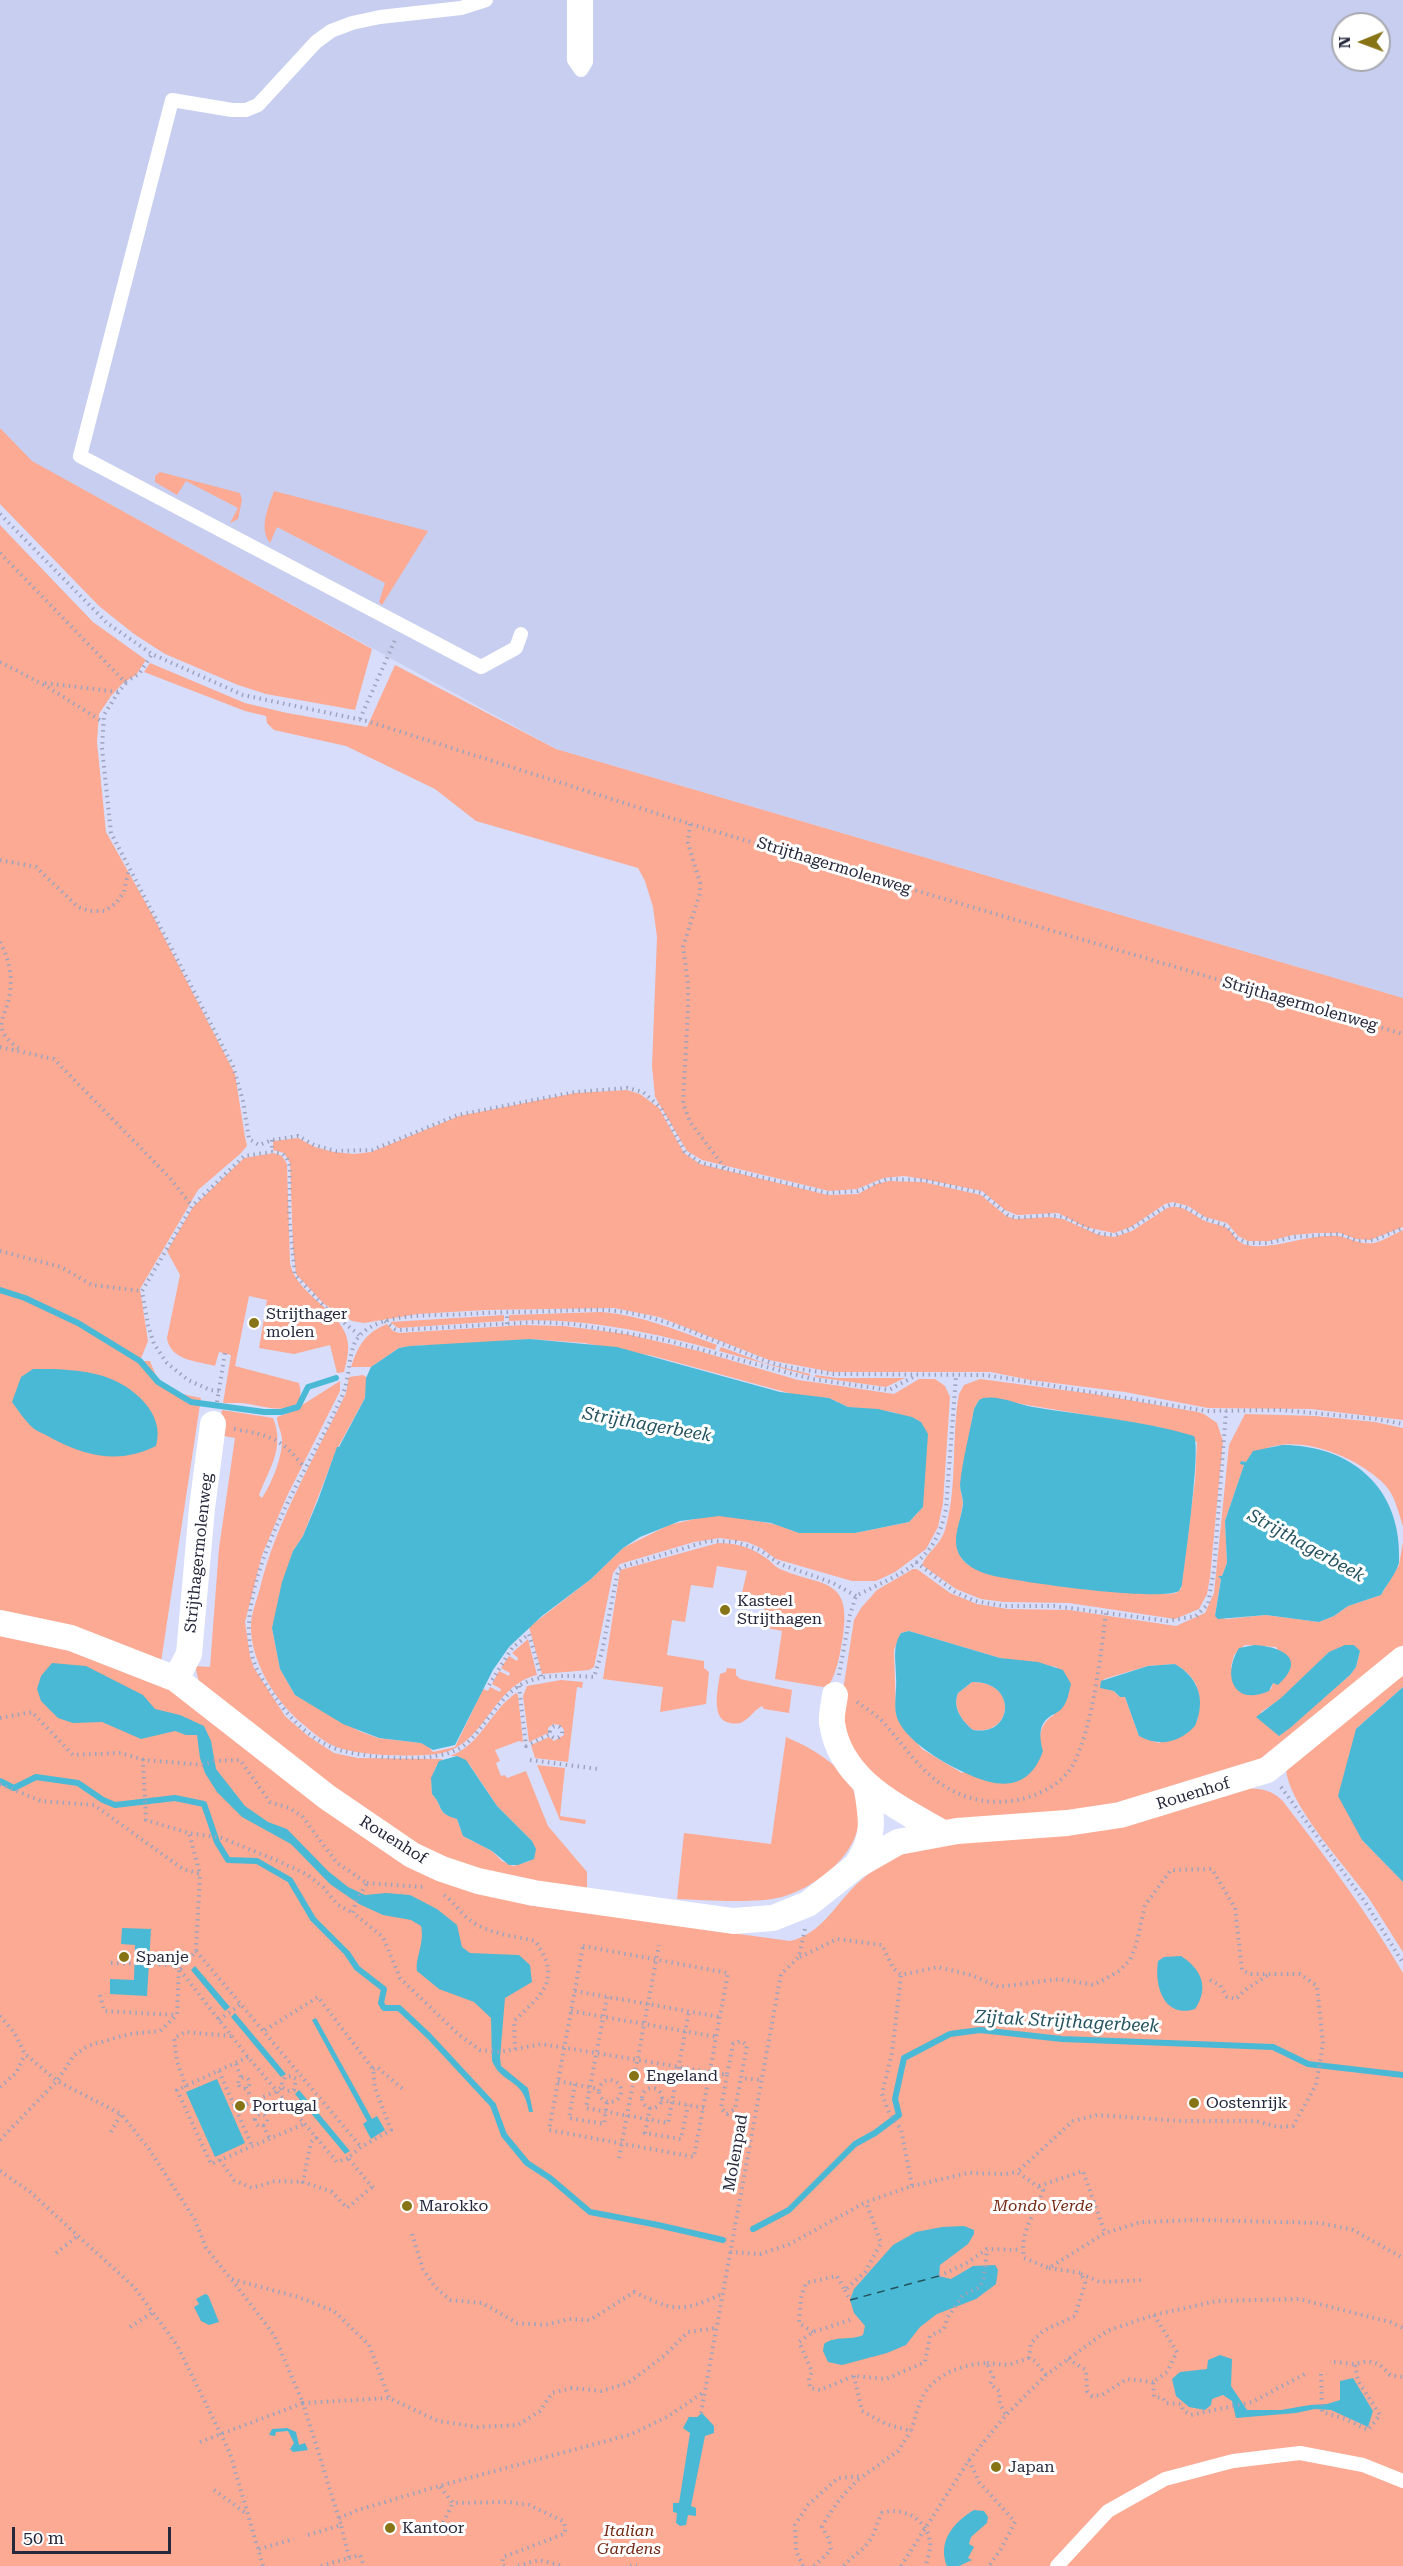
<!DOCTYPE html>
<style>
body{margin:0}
#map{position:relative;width:1403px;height:2566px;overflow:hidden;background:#d7ddfb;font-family:"Roboto Serif",serif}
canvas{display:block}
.north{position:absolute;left:1331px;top:12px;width:60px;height:60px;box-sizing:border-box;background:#fff;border:2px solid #a8a9b1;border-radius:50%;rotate:269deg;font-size:16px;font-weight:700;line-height:24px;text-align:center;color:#26293c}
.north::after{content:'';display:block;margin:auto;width:21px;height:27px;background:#877417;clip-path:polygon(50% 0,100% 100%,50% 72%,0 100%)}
.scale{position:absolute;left:12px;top:2527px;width:159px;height:27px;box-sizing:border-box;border:3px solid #26293c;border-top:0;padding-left:8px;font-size:18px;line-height:21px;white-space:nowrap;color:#26293c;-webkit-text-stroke:4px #fff;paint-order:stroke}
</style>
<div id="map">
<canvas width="1403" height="2566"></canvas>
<div class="north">N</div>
<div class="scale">50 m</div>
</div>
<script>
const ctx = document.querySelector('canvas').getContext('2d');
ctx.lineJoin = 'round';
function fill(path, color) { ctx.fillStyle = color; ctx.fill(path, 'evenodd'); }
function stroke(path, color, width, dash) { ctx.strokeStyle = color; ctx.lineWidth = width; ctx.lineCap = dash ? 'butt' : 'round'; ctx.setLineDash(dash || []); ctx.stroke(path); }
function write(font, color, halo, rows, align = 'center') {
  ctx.font = font + ' "Roboto Serif",serif'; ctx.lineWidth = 6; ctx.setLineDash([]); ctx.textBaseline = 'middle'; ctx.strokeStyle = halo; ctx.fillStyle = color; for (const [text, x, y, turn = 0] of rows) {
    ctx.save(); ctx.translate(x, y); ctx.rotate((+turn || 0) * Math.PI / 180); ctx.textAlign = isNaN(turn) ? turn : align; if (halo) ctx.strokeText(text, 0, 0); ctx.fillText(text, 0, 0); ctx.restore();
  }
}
fill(new Path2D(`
 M0,0H1403V998L556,749L31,461L0,428ZM1343,24H1379V60H1343Z`), '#c7cef0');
fill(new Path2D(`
 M0,428L32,461L372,649L355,710L266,694L238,685L165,654L134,634L99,606L0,504Z
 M160,472L240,493L242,500L238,519L230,523L238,508L186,481L177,495L155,482V476Z
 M274,491L428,531L382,605L379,602L385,583L277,527L270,543C258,528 269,506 274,491Z
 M0,525L93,622L146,660L136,675L123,683L111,696L99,714L97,742L106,832L153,916L235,1074L245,1137L247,1146L240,1154L198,1190L140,1289L148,1341L140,1361H150C162,1394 169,1391 201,1398L161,1662C111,1636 54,1628 0,1616Z
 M150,663L245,703L287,713L367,727L395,665L556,749L1403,998V1227L1370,1240L1356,1239L1340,1233H1316L1293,1235L1269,1241H1248L1238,1236L1227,1223L1205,1217L1188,1206L1173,1202L1165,1204L1131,1227L1114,1233L1085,1227L1058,1213L1017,1215L1005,1210L982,1191L923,1179L904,1176L884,1178L857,1189L829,1191L702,1160L687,1151L655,1097L652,1066L657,937L653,907L645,881L638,868L476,821L435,789L346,746L274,730L267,723L266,716L245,711L144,672Z
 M627,1090L640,1094L659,1108L684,1153L700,1164L828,1195L858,1194L876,1184L889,1181L923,1182L981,1195L1006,1216L1015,1219L1049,1217L1063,1219L1099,1235L1114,1237L1132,1231L1167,1208C1183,1203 1192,1215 1205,1221C1212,1224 1220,1224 1227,1228C1235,1234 1235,1242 1247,1245C1272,1251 1309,1233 1338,1236C1351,1238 1360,1245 1374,1243C1383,1241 1394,1234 1403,1230V1420L1311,1409L1208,1408L1125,1392L1030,1380L991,1372H832L769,1360L659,1317L614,1308L485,1310L418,1314L364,1323L352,1321L324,1304L296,1274L293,1248L290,1163L284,1153L273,1150V1141L298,1138L315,1147L334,1152L354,1154L371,1152L459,1116L575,1093Z
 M274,1153L282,1156L287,1164L290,1263C295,1295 346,1312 348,1344C349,1353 346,1364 344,1372L337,1373L330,1345L294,1354L259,1348L267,1300L249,1296L235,1366L299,1383C309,1423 262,1405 242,1403C236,1403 229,1403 223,1403L231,1355L219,1352L215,1366C196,1361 170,1360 167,1338L180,1275L167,1251L193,1207L244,1158Z
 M601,1312C642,1315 679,1331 717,1345L715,1350C648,1331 579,1317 509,1321V1315Z
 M504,1315V1321L398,1328L390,1322Z
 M387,1324L393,1331L399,1333L524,1325L564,1326L626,1334L699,1351L798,1380L827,1384L894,1394L919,1379H935L945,1386L950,1397L943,1503L938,1527L926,1549L895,1572L876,1581H852L776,1559L761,1548L747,1542L720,1538L694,1542L620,1564L613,1573L594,1667L589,1670L542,1674L529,1627L591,1579L623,1548L669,1525L707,1516H731L778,1525L799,1533H855L909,1522L923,1507L921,1422L893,1412L848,1407L829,1398L796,1395L653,1356L584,1343L530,1339L453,1345H422L399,1348L371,1367H351C358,1346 365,1333 387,1324Z
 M721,1347L764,1363L810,1374V1376L719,1351Z
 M363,1375L368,1378L365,1398L336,1451L303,1536L293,1551L272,1628L280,1669L295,1695L359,1731L378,1738L421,1743L428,1746L433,1752L455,1747L483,1689L488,1691L490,1687L500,1692L501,1689L492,1684L499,1671L509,1676L510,1673L501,1668L509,1656L517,1661L518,1658L512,1653L528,1639L537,1675C493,1685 485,1744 442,1753C417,1758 356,1756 334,1746C323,1741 313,1733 304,1725C276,1703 249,1660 251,1623C252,1612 257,1599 260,1588C277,1519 315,1457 346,1393L349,1377Z
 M815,1375L837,1378H905L886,1387L815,1377Z
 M980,1379L1094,1394L1198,1412L1204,1414L1217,1423L1223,1441L1210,1577L1207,1594L1199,1609L1175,1619L1069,1603L1004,1602L981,1599L956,1589L922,1565C926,1553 940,1546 945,1530C958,1487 951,1438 959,1394L964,1385ZM979,1400L1015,1403L1159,1427L1197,1442L1195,1480L1181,1589L1176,1593L1168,1594L1066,1587L989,1574L968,1565L962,1559L956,1541L963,1503L960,1487L974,1409Z
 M340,1381V1391L287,1496L262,1555L245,1622L250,1656L254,1668L285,1716L308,1736L334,1753L358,1758L443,1759C432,1767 431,1781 432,1794C445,1808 434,1811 457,1819L463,1836L492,1851L502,1861L513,1866L530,1861L532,1841L497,1806L469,1764L457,1756H450C480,1746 491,1710 516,1693L518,1695L523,1742L519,1741L495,1750L500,1761L496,1763L501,1776L505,1775L507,1778L526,1771L548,1826L587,1872V1890L515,1883L418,1850L200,1686L195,1666L210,1667L219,1548L235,1438L218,1435L222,1410L273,1418C285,1447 270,1467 259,1495L262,1498C272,1483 282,1458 282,1440C282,1432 277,1425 277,1417L291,1412Z
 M1245,1414L1315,1416L1375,1422L1403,1428V1527C1399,1514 1395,1495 1385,1485C1360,1459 1310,1438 1274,1446C1264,1448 1254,1457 1246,1462L1241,1461L1244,1465L1225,1521L1227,1563L1222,1576H1218L1221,1578L1215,1616L1226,1619L1266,1615L1319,1622L1334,1616L1348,1606L1381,1595L1399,1565L1403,1542V1645L1321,1721L1272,1755L1124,1806L954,1822L934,1818L878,1783L850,1744L838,1704L844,1684L854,1620L861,1608L877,1590L913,1569H917L950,1593L977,1604L1008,1609L1069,1610L1176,1626L1205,1613L1214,1593L1229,1445ZM909,1631L1000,1658L1057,1667L1054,1715C1044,1721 1040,1729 1040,1740L962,1773L922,1749L896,1715L894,1650L901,1633ZM1245,1645L1276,1647L1290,1670L1278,1684L1273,1683L1271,1689L1264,1693L1231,1667L1234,1655ZM1360,1651L1356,1667L1350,1675L1279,1736L1261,1712L1281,1699L1329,1652ZM1175,1664C1199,1678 1203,1695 1197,1721L1159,1743L1139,1736L1125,1697H1120L1114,1691L1102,1688L1104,1679L1148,1666Z
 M718,1543C736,1543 751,1547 766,1558C771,1561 775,1567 780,1569C821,1587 852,1576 843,1636C840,1652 838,1670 829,1685L823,1687L775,1679L782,1631L762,1627L767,1597L742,1593L747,1571L717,1566L713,1588L691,1585L685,1622L672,1620L667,1655L704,1661V1668L709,1672L706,1704L660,1712L663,1687L603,1679L620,1570Z
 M0,1632L67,1649L173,1689L392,1854L528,1905L790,1941C822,1934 836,1903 859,1882C877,1865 900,1854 921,1843L1248,1788C1262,1789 1271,1790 1282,1800C1325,1856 1367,1912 1403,1973V2566H0Z
 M1403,1662V1687L1356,1729L1362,1840L1403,1882V1952C1391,1934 1380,1915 1368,1897C1346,1867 1287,1803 1286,1768Z
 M727,1668L736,1669V1675L740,1679L792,1690L789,1713L764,1709L762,1706C754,1710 751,1717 744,1721C740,1724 735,1724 730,1723C710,1720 718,1688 720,1674L726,1672Z
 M561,1680L583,1682L582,1688L577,1687L568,1762L535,1758L531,1745L549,1737L554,1741L564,1735V1730L560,1725L553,1724L548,1728V1733L529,1742L523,1696L527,1686Z
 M972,1682C1018,1681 1014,1736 973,1730C962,1721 952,1708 958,1693Z
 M786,1737C812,1748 844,1766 855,1794C875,1842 823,1885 782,1897C754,1904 706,1900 677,1899L684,1833L771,1844Z
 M537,1765L565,1768L560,1816L586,1820L585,1824L560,1820Z`), '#fcaa93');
fill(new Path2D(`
 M530,1339L617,1347L780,1392L829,1398L848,1407L878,1409L912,1417L921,1422L928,1434L923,1507L909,1522L855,1533H799L771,1523L719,1516L680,1521L640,1537L623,1548L591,1579L542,1616L509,1647L493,1670L455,1745L433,1750L421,1743L379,1738L343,1724L295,1695L280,1669L272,1628L282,1582L293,1551L303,1536L318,1500L337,1447H339L365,1398L366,1378L371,1367L399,1348L410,1346Z
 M33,1369C56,1369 80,1369 103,1376C132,1385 166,1413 156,1446C120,1464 88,1457 53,1439C47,1435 38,1432 33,1428C25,1421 18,1410 12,1402L21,1377Z
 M983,1398C999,1395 1017,1404 1033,1407C1087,1416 1141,1420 1194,1436C1201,1449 1185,1561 1182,1585L1179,1591C1159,1602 1018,1582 990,1575C979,1572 966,1566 960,1556C950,1539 962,1520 963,1503C963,1497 960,1491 960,1485C962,1462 970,1432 974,1409L979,1400Z
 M1282,1445C1349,1445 1403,1486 1399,1563C1396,1574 1386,1585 1381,1595L1348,1606L1334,1616L1319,1622L1266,1615L1218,1619L1215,1616L1221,1579L1218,1576H1222L1227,1563L1225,1521L1244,1465L1240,1464L1241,1461L1246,1462L1253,1451Z
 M909,1631L1000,1658L1038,1662L1063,1670L1071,1684C1069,1691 1068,1701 1063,1707C1059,1713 1052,1714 1047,1719C1038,1727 1040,1740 1043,1751C1024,1804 979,1781 944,1762C928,1752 901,1735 896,1714C894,1703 897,1689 896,1677C896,1661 892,1647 901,1633ZM972,1682C1018,1681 1014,1737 973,1730C962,1721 952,1708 958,1693Z
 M1255,1645C1283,1647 1307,1659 1278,1685L1273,1683L1269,1691C1233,1707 1222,1675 1239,1648Z
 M1345,1645H1354L1360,1651L1356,1667L1350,1675L1290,1728L1279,1736L1256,1717L1281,1698L1329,1652Z
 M52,1663L86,1666L143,1695L155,1709L180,1715L204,1726L211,1741L216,1769L245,1806L268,1822L287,1829L328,1871L348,1887L365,1895L386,1893L410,1895L437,1909L457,1925L462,1947L470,1953L519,1955L530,1965L532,1982L505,1998L500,2058L501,2066L528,2088L533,2112H529C523,2076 503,2086 492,2061L491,2018L474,2002L439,1989L417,1971C415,1958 425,1943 421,1926L411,1920L383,1915L359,1904L330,1884L291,1844L242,1817L217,1792L205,1773L200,1758L197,1735H186L175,1731L141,1739L102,1722L73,1723L58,1718L41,1701L37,1689L41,1676Z
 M1175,1664C1199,1678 1206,1700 1195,1726C1179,1743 1160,1747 1139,1736L1125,1697H1120L1114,1691L1100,1688L1101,1681L1148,1666Z
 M1403,1687V1882L1362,1840L1338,1796L1356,1729Z
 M457,1756L466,1760L497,1806L532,1841L536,1849L534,1859L518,1865H509L492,1851L463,1836L457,1819C436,1813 444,1807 432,1794L431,1778L439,1761Z
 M122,1928L151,1929L147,1996L110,1994V1979L134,1980L135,1945L121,1944Z
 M1181,1956C1201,1969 1210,1987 1195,2009C1164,2019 1154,1986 1158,1961L1164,1957Z
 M195,1966L230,2007L225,2011L191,1970Z
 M235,2013L286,2074L281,2077L231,2017Z
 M316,2018L372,2119L377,2116L385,2130L371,2139L363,2124L367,2121L312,2020Z
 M217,2079L245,2143L215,2157L186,2092Z
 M299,2090L350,2151L345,2154L295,2094Z
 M964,2226L974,2230V2234L968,2244L940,2265L939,2276L951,2279L973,2266L995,2265L998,2270L996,2284L976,2299L937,2314L920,2327L906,2345L887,2353L842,2365L828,2362L823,2351L824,2344C836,2335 850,2341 863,2335L865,2326L854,2313L850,2300L854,2289L893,2245L916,2232L942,2227Z
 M205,2294L208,2295L219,2322L209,2325L201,2321L194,2307L199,2304L196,2299Z
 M1220,2355L1232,2359L1231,2386L1247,2410H1281L1310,2405L1327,2404L1340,2400V2381L1353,2378L1373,2411L1368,2427L1331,2410L1315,2409L1296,2413L1236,2418L1232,2401L1223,2395L1212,2399L1211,2405L1205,2410L1189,2407L1176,2396L1172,2379L1180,2372L1207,2369L1208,2360Z
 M702,2413L714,2426V2433L705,2436L691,2506L696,2508V2516L688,2515L686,2525L680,2526L676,2523L677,2513L673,2512V2503H679L690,2433L683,2428L689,2417H697Z
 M287,2428L296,2432L299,2445L305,2443L308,2450L293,2452L290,2449L294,2443L288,2431L276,2432L275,2436L269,2435L272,2429Z
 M974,2510L984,2511L988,2517L987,2523L971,2537L969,2544L974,2547L968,2558L972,2560L959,2566H947C937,2541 954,2522 974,2510Z`), '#49b9d5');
stroke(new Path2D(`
 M0,1290L25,1298L78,1323L140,1361L158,1382L191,1402L264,1412H281L298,1407L308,1387L336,1378
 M0,1781L14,1788L36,1777L78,1783L103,1800L115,1805L175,1798L204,1804L217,1842L228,1860L257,1861L290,1880L313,1919L347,1953L357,1968L384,1989L381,2003L384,2008H399L429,2036L493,2105L504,2135L527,2163L550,2178L590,2212L658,2225L723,2240
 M753,2229L789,2210L855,2144L875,2133L899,2115L895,2099L904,2058L950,2034L980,2030L1062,2039L1273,2047L1308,2064L1403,2075`), '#49b9d5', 6);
stroke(new Path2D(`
 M850,2300L939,2276`), '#24535f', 1.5, [8, 6]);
stroke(new Path2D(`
 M0,514L107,623L152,654L243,695L367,721L690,824L1403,1034
 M0,553L125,682L139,674L152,654
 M0,662L46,686L103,722
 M45,683L118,692
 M126,683L117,694L104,715L102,748L111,833L233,1066L243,1101L249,1139L259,1145L272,1140L298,1136L314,1145L336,1151L372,1150L458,1115L575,1092L627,1088L643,1092L661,1108L685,1152L701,1163L828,1193L858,1191L887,1179L923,1180L982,1193L1008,1215L1017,1218L1049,1215L1064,1217L1100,1234L1116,1235L1130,1229L1165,1207L1173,1204L1186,1208L1206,1219L1226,1226L1237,1238L1247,1243H1268L1293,1237L1339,1234L1358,1241L1374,1240L1403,1228
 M360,719L395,640
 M690,824L688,843L700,883V893L683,947L688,983V1011L683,1103L690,1122L725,1168
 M0,860L36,867L78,907L90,911H105L116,903L124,892L129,869
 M0,942C10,961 14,981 8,1002C6,1011 0,1020 2,1029C4,1038 14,1045 21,1050
 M0,1047L54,1059L169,1177L192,1206
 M272,1140V1152
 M0,1251L61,1267L92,1285L142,1291
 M385,1321L395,1329L400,1330L535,1322L573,1324L665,1340L812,1379L889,1390L913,1377
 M507,1324V1312
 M219,1391L210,1390L188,1380L167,1363L154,1344L148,1325L142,1291L192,1206L244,1156L272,1152L283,1154L287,1158L290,1167L289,1215L295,1275L325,1307L359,1335
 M217,1402L225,1353
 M234,1429C271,1436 280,1437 304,1467
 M916,1562L955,1592L975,1601L1004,1606H1054L1167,1621L1196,1616L1208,1604L1214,1570L1226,1411
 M856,1596L833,1583L780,1564L760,1550L736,1542L708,1541L625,1566L619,1569L617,1575L602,1652L594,1677C575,1676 551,1674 532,1680C512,1686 502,1701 490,1716C481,1727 473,1740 460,1748C434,1764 372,1758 343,1751C318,1745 293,1723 279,1702C269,1689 258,1675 253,1659C231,1586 303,1478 334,1413C338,1404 344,1394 346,1384C353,1355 346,1337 379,1323C405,1313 439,1316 467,1314C496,1312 525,1312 555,1311C579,1310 605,1308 630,1313C679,1322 725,1347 772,1363C792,1369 814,1371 834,1374L986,1375L1206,1411L1282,1410L1376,1419L1403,1424
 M839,1675L850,1615L856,1596C902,1572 935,1564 946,1509L956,1376
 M489,1685L512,1648L529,1634L542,1679
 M519,1686L526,1746L550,1734
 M857,1702C864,1707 872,1712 879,1718C900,1739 916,1767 941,1784C963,1798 984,1804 1010,1801C1033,1799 1063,1785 1074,1763C1093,1724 1101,1655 1106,1612
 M0,1718L32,1712L73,1755L121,1753L145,1760L203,1765L214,1761L240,1760L270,1802L289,1808L302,1816L337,1863L367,1883L356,1901L353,1913L383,1937L400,1978L459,2035L480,2050L500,2052L542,2044L727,2075L733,2044L741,2041L747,2045L741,2078L761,2080
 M550 1732a6 6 0 1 1 12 0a6 6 0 1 1-12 0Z
 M143,1759L146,1820L189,1833L222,1838L276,1860L306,1874L323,1887L338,1905L353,1913
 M530,1760L598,1769
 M0,1784L41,1801L94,1805L183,1869L200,1874L189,1833
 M1281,1787L1365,1902L1403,1963
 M367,1883L423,1887
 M444,1895C455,1903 461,1914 471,1921C489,1934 514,1936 535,1941C563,1980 542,1994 514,2021L515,2049
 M583,1946L728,1973L694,2157L549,2130Z
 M196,1951L361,2147
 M800,1957L837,1939L882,1945L893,1968L901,1975
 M111,1963L174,1965L179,1970L196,1951L200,1874
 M180,1970L248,2057L337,2162L348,2158
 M1210,1980L1220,1985L1227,1997L1236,1999L1245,1990L1268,1975
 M575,1991L720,2017
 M100,1995L104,2011L176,2015
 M607,1997L586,2108L668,2123L689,2011
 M571,2011L717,2037
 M0,2016L14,2032L25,2054L57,2081L121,2114L149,2149L195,2220L206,2248L231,2279L298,2297L334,2311L369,2345L389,2398L438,2421L478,2427L518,2425L540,2411L552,2393L572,2388L601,2391L628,2383L664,2356L688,2332L716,2328
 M219,2020L241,2004
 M265,2030L318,1997L373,2069L375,2088L391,2130L361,2147L348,2158L374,2189
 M248,2057L177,2090L211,2164L304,2124
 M236,2064L241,2078
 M373,2069L377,2067L405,2091
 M219,2071L252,2146
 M727,2075L721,2108L727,2114L735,2109L741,2078
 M238.5 2083a5.5 5.5 0 1 1 11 0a5.5 5.5 0 1 1-11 0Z
 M599 2091a11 11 0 1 1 22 0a11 11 0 1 1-22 0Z
 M558,2081L599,2089
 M575,2084L569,2118L604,2124L607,2102
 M0,2087L16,2073L25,2054
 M186,2087L177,2061L174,2038L185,2032L231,2036
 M246,2087L259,2114
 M642 2098a10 10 0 1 1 20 0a10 10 0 1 1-20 0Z
 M661,2100L704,2108
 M650,2108L645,2133L681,2139L688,2105
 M236,2109L277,2091L282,2087V2082L285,2077L291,2076L296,2079L294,2090L287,2091L282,2087
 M255 2120a6 6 0 1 1 12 0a6 6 0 1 1-12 0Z
 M263,2125L270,2139
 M111,2132L121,2114
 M317,2137L311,2142L303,2182L332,2192L347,2208L372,2187
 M0,2140L57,2081L74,2055L88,2046L129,2034L160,2031L177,2015L179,1970
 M619,2158L659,1945
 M220,2160L234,2180L252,2188L275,2181L303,2182
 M0,2171L29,2191L134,2287L177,2345L230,2453L263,2566
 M912,2186L968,2173L1005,2174L1017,2172
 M1039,2186L1083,2171L1105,2233
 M412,2234L423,2269L435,2287L450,2300L482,2303L517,2323L545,2325L569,2319L590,2320L634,2292C674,2311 680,2313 722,2294
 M730,2252L760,2254L788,2245L866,2202L912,2186L901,2129L890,2115L882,2094L892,2053L901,1975L938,1967L971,1975L999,1987L1059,1979L1094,1985L1119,1971L1130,1960L1136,1945L1145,1905L1171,1870L1212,1869L1235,1908L1242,1970L1250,1974H1300L1317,1986L1323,2044L1316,2085L1293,2126L1278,2127L1256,2121H1181L1097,2115L1073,2121L1017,2172L1043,2190C1036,2213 1019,2232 1024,2258L1049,2268L1105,2233L1141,2222L1201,2220L1321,2223L1353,2230L1403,2258
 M56,2253L79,2235
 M1081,2274L1100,2282L1142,2280
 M939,2276L965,2264L987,2249L1022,2250
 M845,2290L850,2300
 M1154,2315L1177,2352L1167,2372L1153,2382L1154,2397L1163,2398L1166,2403L1181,2404L1183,2410L1191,2415L1252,2402L1305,2374
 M850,2320L813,2332L799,2342L812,2372L809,2378L810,2388L820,2390L854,2376L886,2379L925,2362L930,2336L944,2329L948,2317L963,2295L980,2287L984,2277L987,2249
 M130,2327L153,2312
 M813,2332L799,2323L801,2298L806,2283L837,2276L845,2290L865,2272L881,2243L866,2202
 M1068,2359L1086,2370L1087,2391L1092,2396L1102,2395L1127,2379L1153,2382
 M1334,2362L1355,2364L1368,2361L1379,2364L1390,2375L1403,2377
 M987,2363L1008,2365L1029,2358
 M1321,2374L1322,2412L1346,2419L1368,2430L1380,2415L1358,2381L1355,2364
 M1046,2375L1035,2361L1029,2358L1031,2343L1043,2331L1075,2316L1085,2283L1081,2273L1049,2268
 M854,2376L862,2411L886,2424L911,2431C915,2419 918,2405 924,2394C937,2373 964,2364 987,2363L993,2377L990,2384L999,2391L1000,2404L1006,2415
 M701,2413L781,1974L799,1957L805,1929
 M200,2442L303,2403L274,2335L232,2280
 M969,2460L979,2482L1015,2522L1001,2549L989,2566
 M440,2487L453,2503L509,2502L529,2505L563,2521L566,2528L564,2534L503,2557L502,2564L504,2566
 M214,2490L247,2514
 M339,2518L358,2510L439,2486L632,2434L667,2417L704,2392
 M428,2531L442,2525L453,2503
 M308,2535L341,2525L303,2403L389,2398
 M259,2549L294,2539
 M349,2558L360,2555L363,2563
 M321,2566L349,2558L341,2525
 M518,2566L539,2560L563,2566
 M630,2566H637
 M803,2566L796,2551L795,2525L808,2505L838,2478L863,2476L898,2451L911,2431
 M814,2566L831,2550L829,2539L822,2527C833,2506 845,2492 862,2476
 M844,2566C851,2557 862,2551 868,2543C876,2533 876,2523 882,2513C902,2506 927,2519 930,2542C931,2549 927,2559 926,2566
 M901,2566L969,2460L1006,2415L1046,2375L1107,2331L1154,2315L1217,2301L1299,2299L1390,2322L1403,2328`), '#9ea3bd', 4, [1.5, 4.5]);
stroke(new Path2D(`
 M486,0L461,8L380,17L352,23L331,31L316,42L258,105L246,110H232L172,100L80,456L481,667L516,648L521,634
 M574,0V60L581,70L586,62V0
 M1057,2566L1108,2511L1165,2479L1233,2461L1300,2453L1363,2465L1403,2481`), '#fff', 14);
stroke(new Path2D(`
 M0,1623L71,1638L176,1679L327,1797L412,1855L442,1869L478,1881L534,1893L733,1921L773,1918L808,1904L856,1866L898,1842L957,1831L1067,1823L1120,1815L1267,1770L1403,1659
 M176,1679L189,1654L202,1508L213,1424
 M835,1695C834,1704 831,1714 832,1723C840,1781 898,1807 943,1833
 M856,1866C876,1837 872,1818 866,1784`), '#fff', 26);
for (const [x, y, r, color] of [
 [254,1323,6,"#877417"],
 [725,1610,6,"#877417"],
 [124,1957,6,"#877417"],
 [634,2076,6,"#877417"],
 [1194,2103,6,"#877417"],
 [240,2106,6,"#877417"],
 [407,2206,6,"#877417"],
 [996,2467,6,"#877417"],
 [390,2528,6,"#877417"]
]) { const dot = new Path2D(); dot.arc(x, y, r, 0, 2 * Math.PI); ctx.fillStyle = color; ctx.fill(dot); stroke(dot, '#fff', 2); }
write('16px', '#26293c', '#fff', [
 ["Strijthagermolenweg",834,866,17],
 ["Strijthagermolenweg",1300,1004,16],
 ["Strijthagermolenweg",199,1553,-84],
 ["Rouenhof",1193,1794,-17],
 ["Rouenhof",393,1840,32],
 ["Molenpad",736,2153,-80]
]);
write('16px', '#26293c', '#fff', [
 ["Strijthager",266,1314],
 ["molen",266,1332],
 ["Kasteel",737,1601],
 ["Strijthagen",737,1619],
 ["Spanje",136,1957],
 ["Engeland",646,2076],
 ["Oostenrijk",1206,2103],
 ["Portugal",252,2106],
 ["Marokko",419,2206],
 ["Japan",1008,2467],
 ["Kantoor",402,2528]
], 'left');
write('italic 16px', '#732913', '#fff', [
 ["Mondo Verde",1043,2206],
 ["Italian",629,2531],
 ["Gardens",629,2549]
]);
write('italic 18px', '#24535f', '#fff', [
 ["Strijthagerbeek",647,1425,10],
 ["Strijthagerbeek",1306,1546,29],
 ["Zijtak Strijthagerbeek",1067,2022,3]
]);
</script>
